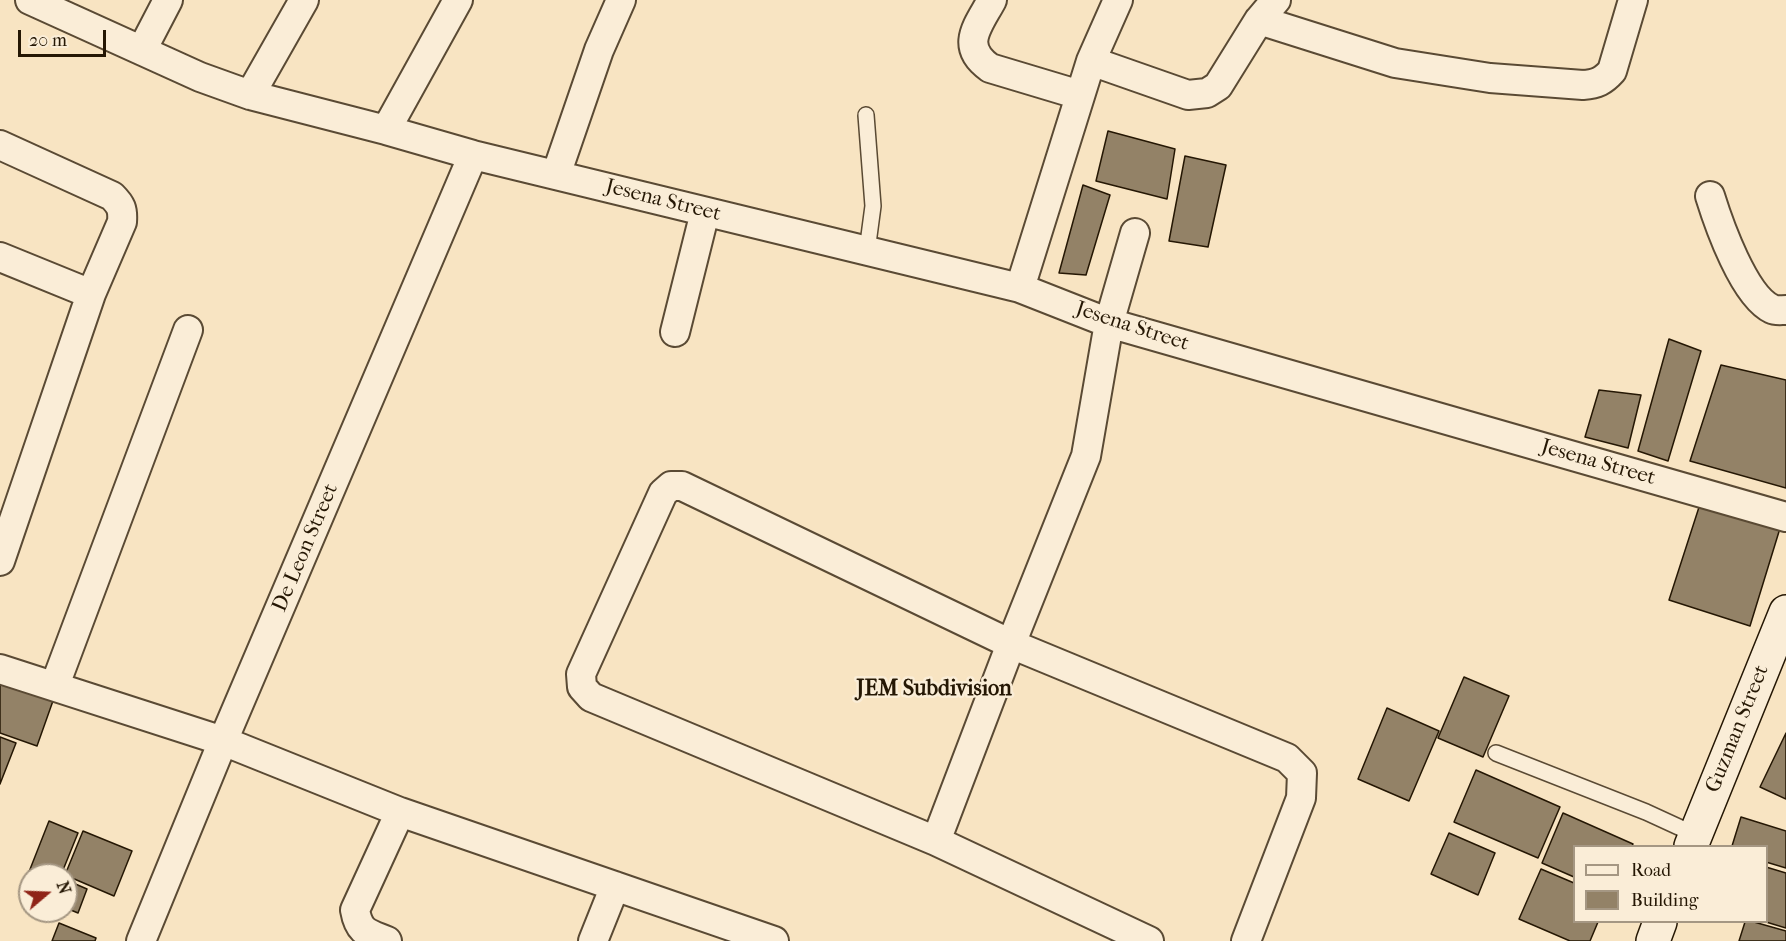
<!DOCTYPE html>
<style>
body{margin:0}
#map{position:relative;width:1786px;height:941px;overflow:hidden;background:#f8e4c2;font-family:"IM FELL French Canon",serif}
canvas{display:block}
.legend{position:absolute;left:1573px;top:845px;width:195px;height:78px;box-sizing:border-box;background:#faedd7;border:2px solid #a59783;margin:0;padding:8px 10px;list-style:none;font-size:18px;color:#251704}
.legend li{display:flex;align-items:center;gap:12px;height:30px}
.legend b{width:30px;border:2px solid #a59783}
.north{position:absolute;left:18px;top:863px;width:60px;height:60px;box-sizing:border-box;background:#faedd7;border:2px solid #a59783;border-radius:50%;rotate:71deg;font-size:16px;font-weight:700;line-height:24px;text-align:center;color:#251704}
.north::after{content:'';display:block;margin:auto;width:21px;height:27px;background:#8f2418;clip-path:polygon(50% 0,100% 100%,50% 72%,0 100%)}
.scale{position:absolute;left:18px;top:30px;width:88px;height:27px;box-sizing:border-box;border:3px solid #251704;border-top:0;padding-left:8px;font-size:18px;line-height:21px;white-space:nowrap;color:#251704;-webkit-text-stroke:4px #faedd7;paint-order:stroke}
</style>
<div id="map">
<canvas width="1786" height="941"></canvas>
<ul class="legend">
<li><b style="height:8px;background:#faedd7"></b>Road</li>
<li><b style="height:16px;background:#938267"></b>Building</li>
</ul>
<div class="north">N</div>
<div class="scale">20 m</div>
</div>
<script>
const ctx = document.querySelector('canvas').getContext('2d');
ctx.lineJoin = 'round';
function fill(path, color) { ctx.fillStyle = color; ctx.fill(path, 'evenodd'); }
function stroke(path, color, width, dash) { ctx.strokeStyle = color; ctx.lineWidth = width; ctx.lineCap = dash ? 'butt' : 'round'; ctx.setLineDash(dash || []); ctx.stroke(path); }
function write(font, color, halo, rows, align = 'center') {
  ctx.font = font + ' "IM FELL French Canon",serif'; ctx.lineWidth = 5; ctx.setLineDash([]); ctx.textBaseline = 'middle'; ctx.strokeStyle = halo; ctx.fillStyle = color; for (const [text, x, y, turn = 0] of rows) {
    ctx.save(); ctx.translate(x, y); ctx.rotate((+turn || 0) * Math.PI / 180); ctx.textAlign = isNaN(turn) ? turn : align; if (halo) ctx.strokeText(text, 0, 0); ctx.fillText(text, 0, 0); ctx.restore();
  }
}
const building = new Path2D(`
 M1108,131L1175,149L1167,199L1096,181Z
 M1185,156L1226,165L1208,247L1169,241Z
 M1083,185L1110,195L1086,275L1059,273Z
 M1669,339L1701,351L1668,461L1638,451Z
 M1721,365L1786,380V488L1690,461Z
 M1599,390L1641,395L1628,448L1585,437Z
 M1701,501L1781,525L1750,626L1669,600Z
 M1464,677L1509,696L1483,757L1438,738Z
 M0,681L54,698L37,746L0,733Z
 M1387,708L1439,731L1409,801L1358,779Z
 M1786,733V799L1760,787Z
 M0,737L16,743L0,784Z
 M1476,770L1560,807L1538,858L1454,822Z
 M1563,813L1633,844L1632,846H1574V877L1542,863Z
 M1741,817L1786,831V868L1766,862V846H1732Z
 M49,821L78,833L61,875H30V884L25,882Z
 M83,831L132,851L114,896L65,875Z
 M1449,833L1495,853L1478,895L1431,874Z
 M1766,867L1786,873V928L1766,922Z
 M1541,869L1574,883V922H1598L1590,941H1570L1519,919Z
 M66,880L87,889L78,913L66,908Z
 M1745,922H1754L1786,931V941H1739Z
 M59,923L96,938L95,941H52Z`);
fill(building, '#938267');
stroke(building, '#251704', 1.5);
const service = new Path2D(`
 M866,115L873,206L867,251
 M1496,753L1646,812L1696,835`);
const minor = new Path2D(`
 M30,0L200,77L250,95L386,130L473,155L1020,288L1109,323L1786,517
 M992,0C978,26 959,46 990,68L1080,95
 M1259,20L1395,63L1490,78L1583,85C1597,84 1603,81 1612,71L1633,0
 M142,50L168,0
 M1091,61L1188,95L1207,93L1218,86L1259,20L1276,0
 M250,95L304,0
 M386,130L458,0
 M0,145L112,196C121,205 123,209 122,222L91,294L0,561
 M556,175L599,50L621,0
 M1710,196C1719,225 1744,296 1772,309C1776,311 1781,310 1786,310
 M0,257L91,294
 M1020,288L1091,61L1118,0
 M675,332L705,212
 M0,669L223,741L400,812L774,941
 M55,685L188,330
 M936,841L1011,644L1086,456L1109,323L1135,233
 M141,941L223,741L473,155
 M387,941C368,933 359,933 355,910L400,812
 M593,941L615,886
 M1149,941L936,841L591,697L582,687L581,674L663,493L671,486H682L1011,644L1287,758L1302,773L1301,798L1246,941`);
const secondary = new Path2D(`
 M1691,846L1786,612
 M1653,941L1660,922`);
stroke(service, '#5a4a34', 18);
stroke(minor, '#5a4a34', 32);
stroke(secondary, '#251704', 36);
stroke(service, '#faedd7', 15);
stroke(minor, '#faedd7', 28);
stroke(secondary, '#faedd7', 33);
write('21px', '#251704', '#faedd7', [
 ["Jesena Street",663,201,14],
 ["Jesena Street",1132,327,18],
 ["Jesena Street",1598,463,16],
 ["De Leon Street",306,548,-67],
 ["Guzman Street",1738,729,-68]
]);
write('bold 22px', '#251704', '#faedd7', [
 ["JEM Subdivision",934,690]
]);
</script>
